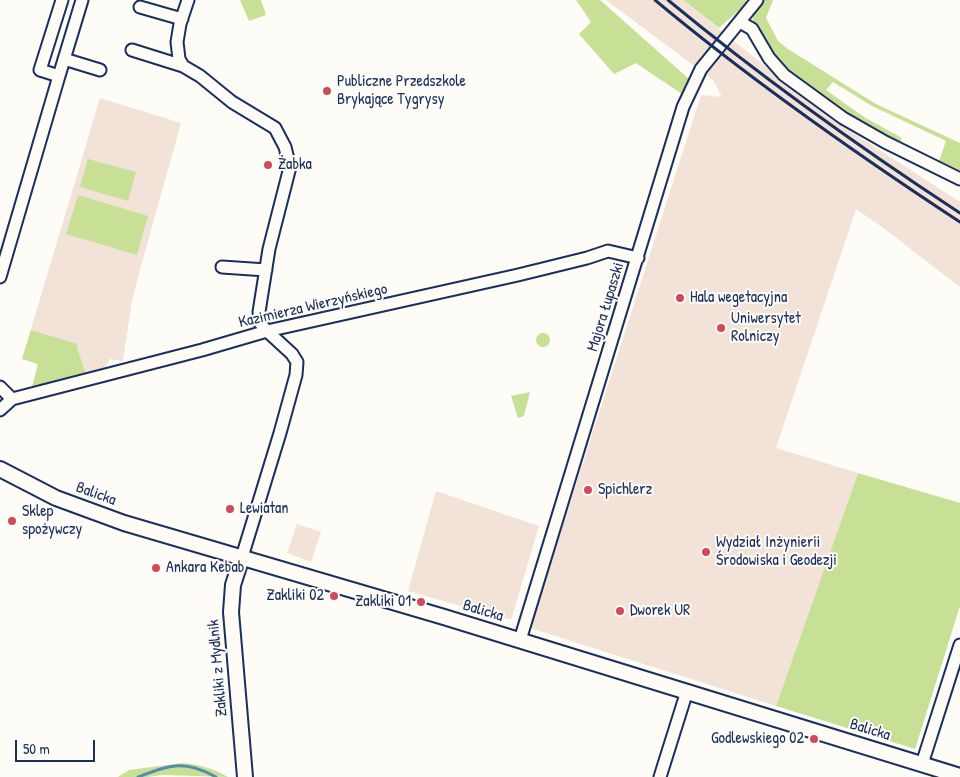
<!DOCTYPE html>
<meta charset="utf-8">
<style>
body{margin:0}
#map{position:relative;width:960px;height:777px;overflow:hidden;background:#fdfcf7;font-family:"Patrick Hand",sans-serif}
canvas{display:block}
.scale{position:absolute;left:15px;top:740px;width:80px;height:22px;box-sizing:border-box;border:2px solid #1b2f5e;border-top:0;padding-left:6px;font-size:15px;line-height:18px;white-space:nowrap;color:#1b2f5e;-webkit-text-stroke:4px #fdfcf7;paint-order:stroke}
</style>
<div id="map">
<canvas width="960" height="777"></canvas>
<div class="scale">50 m</div>
</div>
<script>
const ctx = document.querySelector('canvas').getContext('2d');
ctx.lineJoin = 'round';
function fill(path, color) { ctx.fillStyle = color; ctx.fill(path, 'evenodd'); }
function stroke(path, color, width, dash) { ctx.strokeStyle = color; ctx.lineWidth = width; ctx.lineCap = dash ? 'butt' : 'round'; ctx.setLineDash(dash || []); ctx.stroke(path); }
function write(font, color, halo, rows, align = 'center') {
  ctx.font = font + ' "Patrick Hand",sans-serif'; ctx.lineWidth = 4; ctx.setLineDash([]); ctx.textBaseline = 'middle'; ctx.strokeStyle = halo; ctx.fillStyle = color; for (const [text, x, y, turn = 0] of rows) {
    ctx.save(); ctx.translate(x, y); ctx.rotate((+turn || 0) * Math.PI / 180); ctx.textAlign = isNaN(turn) ? turn : align; if (halo) ctx.strokeText(text, 0, 0); ctx.fillText(text, 0, 0); ctx.restore();
  }
}
fill(new Path2D(`
 M606,0H683L827,116L960,202V287L882,227L856,209L776,448L858,473L776,706L530,628L701,95L722,97L713,80Z
 M100,98L181,123L141,266L132,301L123,361L110,359L104,370L32,387L38,364L22,359Z
 M436,491L539,526L511,620L408,591Z
 M297,524L321,532L311,562L287,553Z`), '#f2e2d7');
fill(new Path2D(`
 M240,0H261L266,15L249,21Z
 M576,0H600L689,79L682,94L636,63L614,74L579,34L591,22Z
 M683,0H744L748,2L719,28Z
 M762,0H773L766,18L778,41L788,49L876,104L960,143V174L938,164L946,141L872,106L833,82L826,90L864,117L902,138L898,145L846,116L776,63L759,35L753,20V12Z
 M88,159L136,172L128,201L80,187Z
 M78,195L148,216L137,255L66,234Z
 M31,330L77,344V348L86,374L32,387L38,364L22,359Z
 M536 340a7 7 0 1 1 14 0a7 7 0 1 1-14 0Z
 M530,392L524,416L518,418L511,396Z
 M858,473L960,503V606L915,749L776,706Z
 M183,763C200,765 213,768 228,777L162,775L147,777H118L129,770Z`), '#c7e096');
stroke(new Path2D(`
 M138,777C170,765 184,759 216,777`), '#568daa', 3);
const minor = new Path2D(`
 M62,0L40,70L59,76L82,0
 M188,0L180,24L177,42L179,59L183,66L200,76L232,102L275,128L285,147L290,167L269,249L259,312L260,323L267,331L292,354L297,362L296,375L280,433L242,557
 M140,7L182,19
 M740,22L752,29L769,58L784,75L843,118L885,142L960,179
 M132,50L183,66
 M64,59L100,70
 M222,267L266,270
 M0,277L59,76
 M0,387L12,399
 M0,410L12,399L202,350L267,331L518,275L587,258L608,251L638,258
 M520,640L683,107L701,69L757,0
 M922,764L960,645
 M660,777L687,691`);
const tertiary = new Path2D(`
 M0,469L56,498L124,523L444,617L960,776
 M242,557L233,585L231,612L245,777`);
stroke(minor, '#1b2f5e', 15);
stroke(tertiary, '#1b2f5e', 18);
stroke(minor, '#fdfcf7', 11);
stroke(tertiary, '#fdfcf7', 14);
stroke(new Path2D(`
 M655,0C752,81 855,153 960,222
 M668,0C761,77 859,147 960,213`), '#1b2f5e', 3);
for (const [x, y, r, color] of [
 [327,91,5,"#d1495b"],
 [268,165,5,"#d1495b"],
 [680,298,5,"#d1495b"],
 [721,328,5,"#d1495b"],
 [588,490,5,"#d1495b"],
 [230,509,5,"#d1495b"],
 [12,521,5,"#d1495b"],
 [706,552,5,"#d1495b"],
 [156,568,5,"#d1495b"],
 [334,596,5,"#d1495b"],
 [421,602,5,"#d1495b"],
 [620,611,5,"#d1495b"],
 [814,739,5,"#d1495b"]
]) { const dot = new Path2D(); dot.arc(x, y, r, 0, 2 * Math.PI); ctx.fillStyle = color; ctx.fill(dot); stroke(dot, '#fdfcf7', 2); }
write('16px', '#1b2f5e', '#fdfcf7', [
 ["Publiczne Przedszkole",337,82],
 ["Brykające Tygrysy",337,100],
 ["Żabka",278,165],
 ["Hala wegetacyjna",690,298],
 ["Uniwersytet",731,319],
 ["Rolniczy",731,337],
 ["Spichlerz",598,490],
 ["Lewiatan",240,509],
 ["Sklep",22,512],
 ["spożywczy",22,530],
 ["Wydział Inżynierii",716,543],
 ["Środowiska i Geodezji",716,561],
 ["Ankara Kebab",166,568],
 ["Zakliki 02",324,596,"right"],
 ["Zakliki 01",411,602,"right"],
 ["Dworek UR",630,611],
 ["Godlewskiego 02",804,739,"right"]
], 'left');
write('16px', '#1b2f5e', '#fdfcf7', [
 ["Kazimierza Wierzyńskiego",313,306,-13],
 ["Majora Łupaszki",606,307,-73],
 ["Balicka",96,494,20],
 ["Balicka",483,611,17],
 ["Zakliki z Mydlnik",218,668,-95],
 ["Balicka",870,730,17]
]);
</script>
